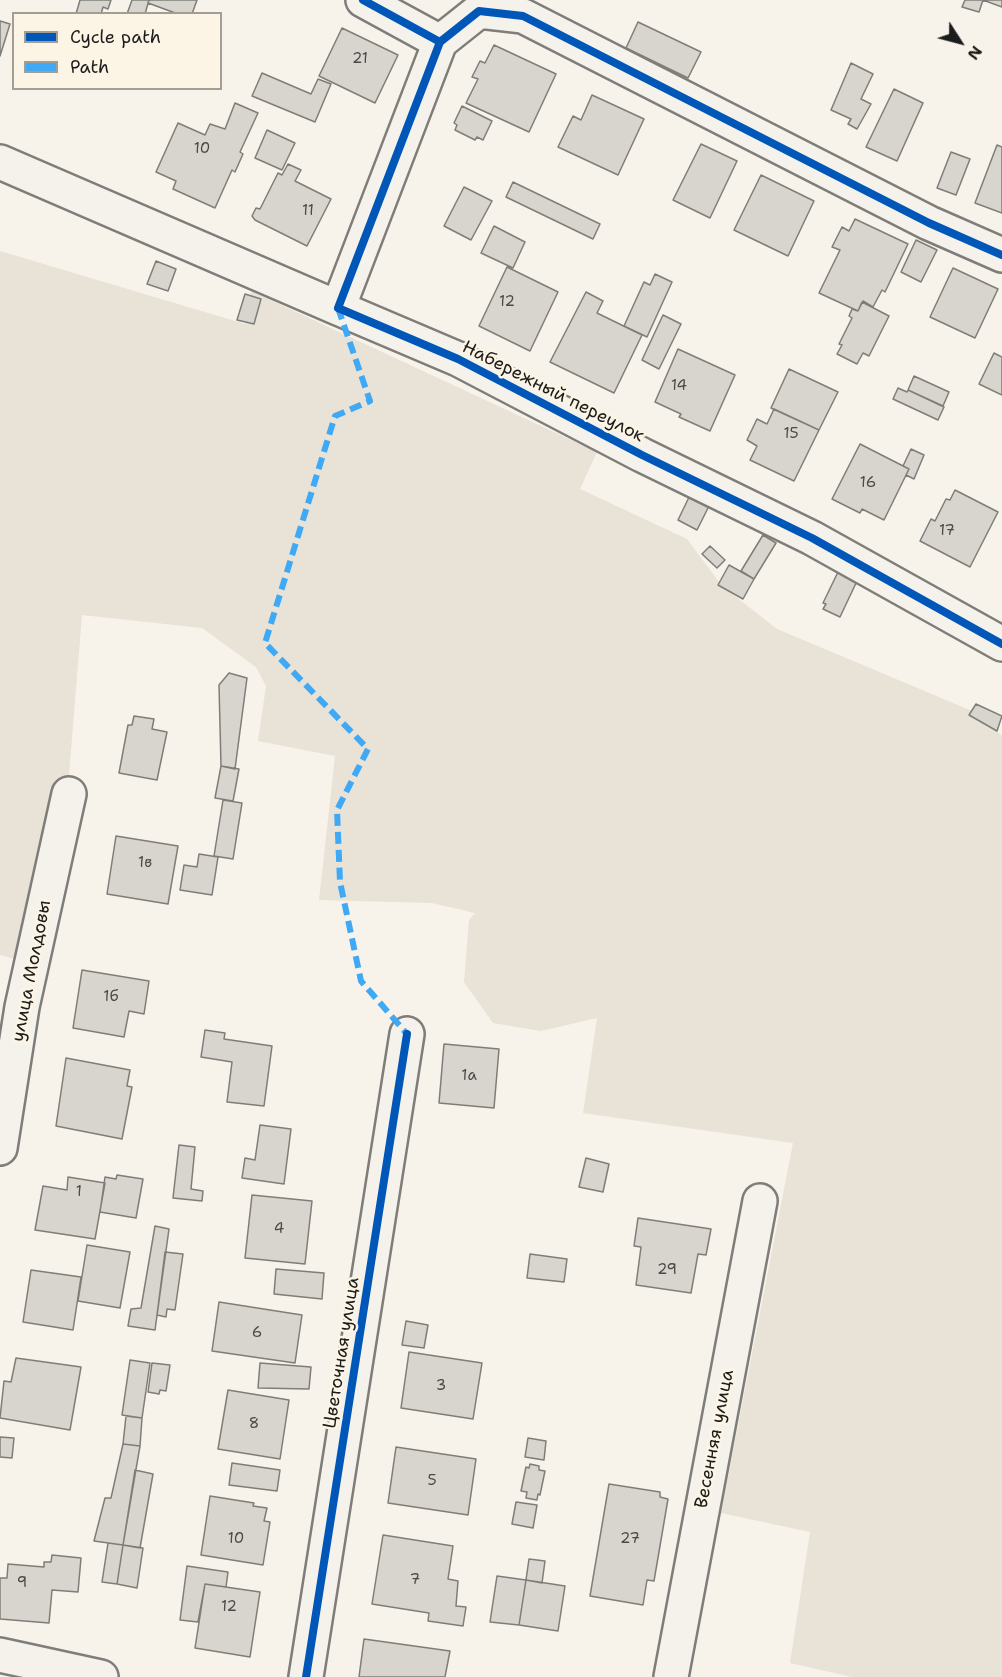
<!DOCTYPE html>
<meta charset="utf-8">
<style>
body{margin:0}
#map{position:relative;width:1002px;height:1677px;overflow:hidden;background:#f7f3ea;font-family:"Shantell Sans",sans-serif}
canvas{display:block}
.legend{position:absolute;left:12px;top:12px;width:210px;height:78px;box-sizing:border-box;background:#fcf5e5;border:2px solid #a29e95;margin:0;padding:8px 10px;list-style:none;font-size:18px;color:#1c1c1c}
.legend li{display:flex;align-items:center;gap:12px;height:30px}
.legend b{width:30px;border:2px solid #a29e95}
.north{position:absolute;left:930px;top:12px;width:60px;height:60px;-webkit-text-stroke:4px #fcf5e5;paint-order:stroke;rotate:126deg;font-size:16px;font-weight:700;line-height:24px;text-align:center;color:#1c1c1c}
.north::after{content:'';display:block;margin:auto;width:21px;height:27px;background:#1c1c1c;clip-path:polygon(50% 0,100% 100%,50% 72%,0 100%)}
</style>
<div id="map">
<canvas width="1002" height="1677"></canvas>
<ul class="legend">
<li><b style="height:8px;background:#0057b8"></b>Cycle path</li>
<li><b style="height:8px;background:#3fa9f5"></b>Path</li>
</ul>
<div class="north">N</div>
</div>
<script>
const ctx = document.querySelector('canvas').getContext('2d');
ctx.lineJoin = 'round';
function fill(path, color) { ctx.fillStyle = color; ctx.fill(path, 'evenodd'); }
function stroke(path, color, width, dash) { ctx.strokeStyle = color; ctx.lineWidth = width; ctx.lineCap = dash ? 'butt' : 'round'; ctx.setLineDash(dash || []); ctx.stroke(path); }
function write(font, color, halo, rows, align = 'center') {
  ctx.font = font + ' "Shantell Sans",sans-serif'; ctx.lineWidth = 5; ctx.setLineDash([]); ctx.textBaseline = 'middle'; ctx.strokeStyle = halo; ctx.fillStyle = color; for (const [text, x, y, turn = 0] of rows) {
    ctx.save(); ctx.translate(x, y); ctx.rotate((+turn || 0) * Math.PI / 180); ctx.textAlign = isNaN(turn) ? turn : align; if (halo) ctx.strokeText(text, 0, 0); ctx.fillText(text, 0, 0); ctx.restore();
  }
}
fill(new Path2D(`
 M0,251L245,324L251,291L597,452L580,489L687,539L722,586L777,629L977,713L1002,736V1677H852L790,1663L810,1532L721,1513L793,1143L583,1113L597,1018L541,1031L493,1023L464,982L469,920L475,913L432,903L319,900L335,756L258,741L266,686L256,667L202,628L82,615L68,787L21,961L0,955Z`), '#e8e2d7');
const building = new Path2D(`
 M80,0H111L108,9L103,7L101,14H76Z
 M132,0H149L145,14H127Z
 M149,0H197L192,14H178L148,3Z
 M965,0H1002V7L983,0L979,12L962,7Z
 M0,21L10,24L0,56Z
 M638,22L701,52L688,78L626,48Z
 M342,28L398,55L375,103L319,76Z
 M494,45L556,74L529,132L466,103L478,79L472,77L480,61L485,63Z
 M851,63L873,74L861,99L871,104L857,129L848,124L851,119L831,110Z
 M262,73L311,94L318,79L331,84L315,122L252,96Z
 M894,89L923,103L897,161L866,147Z
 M592,95L644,119L618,175L558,147L573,116L581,120Z
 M235,103L258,113L240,152L243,154L235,172L232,170L215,208L173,189L176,181L156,172L178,123L205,135L210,124L225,129Z
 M462,106L492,121L483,140L477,137L475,140L455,130L457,125L454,123Z
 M267,130L295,143L282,170L255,158Z
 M701,144L737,161L710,218L673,200Z
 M997,145L1002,147V213L975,203Z
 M951,152L970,159L956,195L937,188Z
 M288,164L301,170L295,181L331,199L307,246L255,220L252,216L256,208L260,209L278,173L282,175Z
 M761,175L814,201L788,256L734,230Z
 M513,182L600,224L593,239L506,197Z
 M464,187L492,201L471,240L444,226Z
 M855,219L908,244L885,292L882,290L873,307L863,301L858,311L819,293L840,250L832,247L842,227L849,231Z
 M494,226L525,242L513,268L481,253Z
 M916,240L937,250L921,282L901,272Z
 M156,261L176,269L168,291L147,284Z
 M507,267L558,292L530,351L479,326Z
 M953,268L998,289L975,338L930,317Z
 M655,274L672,282L647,337L624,326L644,282L650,285Z
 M586,292L603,301L597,313L642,335L614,393L550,362Z
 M245,294L261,299L254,324L237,320Z
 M862,302L889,316L869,356L863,353L857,364L837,354L842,345L839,344L852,318L849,316L852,309L858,311Z
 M663,315L681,324L659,369L642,360Z
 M678,349L735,375L710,431L679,417L681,414L655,402Z
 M994,353L1002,357V395L979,384Z
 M789,369L838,392L819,430L771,408Z
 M914,376L949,392L943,406L908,390Z
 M898,388L907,392L908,390L944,407L938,420L893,399Z
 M774,409L819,430L794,481L750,460L757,446L747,440L757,419L767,424Z
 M860,444L909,469L884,520L862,509L860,513L832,499Z
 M911,449L924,455L914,479L906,475L909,469L903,466Z
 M955,490L998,512L970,567L920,541L931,519L935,521L946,499L950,500Z
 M692,491L712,500L697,530L678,520Z
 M763,535L776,543L754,579L741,571Z
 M710,546L725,560L717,568L702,554Z
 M729,565L754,579L743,599L718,585Z
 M838,572L857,581L840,617L823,609L826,604L823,603Z
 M229,673L247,678L235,769L221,766L219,685Z
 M976,704L1002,716L997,731L969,715Z
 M134,716L154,719L152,729L167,732L157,780L119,773L128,725H132Z
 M221,766L239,769L233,801L215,798Z
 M223,800L242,803L233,859L214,856Z
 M116,836L178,846L168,904L107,894Z
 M199,854L218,857L212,895L180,890L184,865L197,867Z
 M82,970L149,981L144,1014L129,1011L124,1037L73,1028Z
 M205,1030L225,1033L224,1039L272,1046L264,1106L227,1102L232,1062L201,1057Z
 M444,1044L499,1049L494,1108L439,1103Z
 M66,1058L130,1070L127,1086L132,1087L122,1139L56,1126Z
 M260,1125L291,1129L284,1184L242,1178L245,1158L255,1160Z
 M179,1145L195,1147L191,1189L203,1191L202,1201L173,1198Z
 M586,1158L609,1164L603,1192L579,1187Z
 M117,1175L143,1179L136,1218L100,1212L105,1177L116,1179Z
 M68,1177L105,1183L95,1239L35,1230L43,1186L67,1190Z
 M252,1195L312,1201L305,1264L245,1258Z
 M638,1218L711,1229L706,1255L698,1254L691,1293L636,1285L641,1247L634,1246Z
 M155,1226L169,1229L155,1330L128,1326L131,1309L141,1308Z
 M87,1245L130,1252L120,1308L78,1301Z
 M165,1252L183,1254L175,1310L167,1309L166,1317L157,1315Z
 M530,1254L567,1259L564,1282L527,1278Z
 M276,1269L324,1273L322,1299L274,1294Z
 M31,1270L81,1277L73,1330L23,1322Z
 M219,1302L302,1315L295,1363L212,1351Z
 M406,1321L428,1325L424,1348L402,1345Z
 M409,1352L482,1363L473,1419L401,1408Z
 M16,1358L81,1367L70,1430L0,1418L4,1381L11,1382Z
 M130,1360L150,1363L142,1418L122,1415Z
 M152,1363L170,1365L166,1391L160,1390L159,1394L148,1392Z
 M260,1363L311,1367L309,1389L258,1388Z
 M228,1390L289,1400L280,1459L218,1449Z
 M126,1416L142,1418L140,1446L123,1444Z
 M0,1437L14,1438L12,1458L0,1457Z
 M528,1438L546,1441L544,1460L525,1457Z
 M123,1444L140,1446L123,1545L94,1541L105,1498H111Z
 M396,1447L476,1459L468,1515L388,1503Z
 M232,1463L280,1470L277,1491L229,1485Z
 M530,1464L539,1466V1470L545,1471L540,1495L538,1494L537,1500L526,1498L527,1492L521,1491L526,1467L529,1468Z
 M135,1470L153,1474L140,1548L123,1545Z
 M609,1484L660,1492V1497L668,1499L654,1581L647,1580L643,1605L590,1596Z
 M210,1496L254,1503L253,1506L267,1508L264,1521L270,1522L263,1565L201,1555Z
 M516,1502L537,1505L533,1528L512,1524Z
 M383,1535L453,1546L448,1579L458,1581L456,1606L466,1607L463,1626L428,1621L429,1613L372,1604Z
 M108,1543L123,1545L117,1584L102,1582Z
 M123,1545L143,1548L137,1588L117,1584Z
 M52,1555L81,1558L78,1592L52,1590L49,1623L0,1619V1578H7L8,1564L44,1567V1562H51Z
 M529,1559L545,1561L542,1583L526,1580Z
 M187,1566L228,1572L226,1587L205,1584L198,1622L180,1620Z
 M497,1576L526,1580L519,1625L490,1622Z
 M526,1580L565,1586L558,1631L519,1625Z
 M205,1584L260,1592L250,1657L195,1648Z
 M364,1639L450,1651L445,1677H359Z`);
fill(building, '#d8d5cf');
stroke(building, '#7f7d79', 1.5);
const minor = new Path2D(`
 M363,0L440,42L338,308L458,359L642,455L812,538L1002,644
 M440,42L479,11L523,16L929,223L1002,255
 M0,162L338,308
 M0,1148L22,1007L69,794
 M0,1655L101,1677
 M306,1677L407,1034
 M671,1677L760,1201`);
stroke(minor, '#7f7d79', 38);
stroke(minor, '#f5f2ec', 33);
stroke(new Path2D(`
 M338,308L370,401L335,416L265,643L368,749L337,810L340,882L361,981L407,1034`), '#3fa9f5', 6, [12, 6]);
stroke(new Path2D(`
 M363,0L440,42L338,308L458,359L642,455L812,538L1002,644
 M440,42L479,11L523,16L929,223L1002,255
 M306,1677L407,1034`), '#0057b8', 8);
write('15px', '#4b4a49', null, [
 ["21",360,59],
 ["10",202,149],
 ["11",308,211],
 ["12",507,302],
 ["14",679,386],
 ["15",791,434],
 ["16",868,483],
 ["17",947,531],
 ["1в",145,863],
 ["1б",111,997],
 ["1а",469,1076],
 ["1",79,1192],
 ["4",279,1229],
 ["29",667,1270],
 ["6",257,1333],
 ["3",441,1386],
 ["8",254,1424],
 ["5",432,1481],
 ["10",236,1539],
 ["27",630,1539],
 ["7",415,1580],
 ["9",22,1583],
 ["12",229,1607]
]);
write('18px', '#1c1c1c', '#fcf5e5', [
 ["Набережный переулок",553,392,27],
 ["улица Молдовы",32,971,-79],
 ["Цветочная улица",342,1353,-81],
 ["Весенняя улица",715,1439,-79]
]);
</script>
